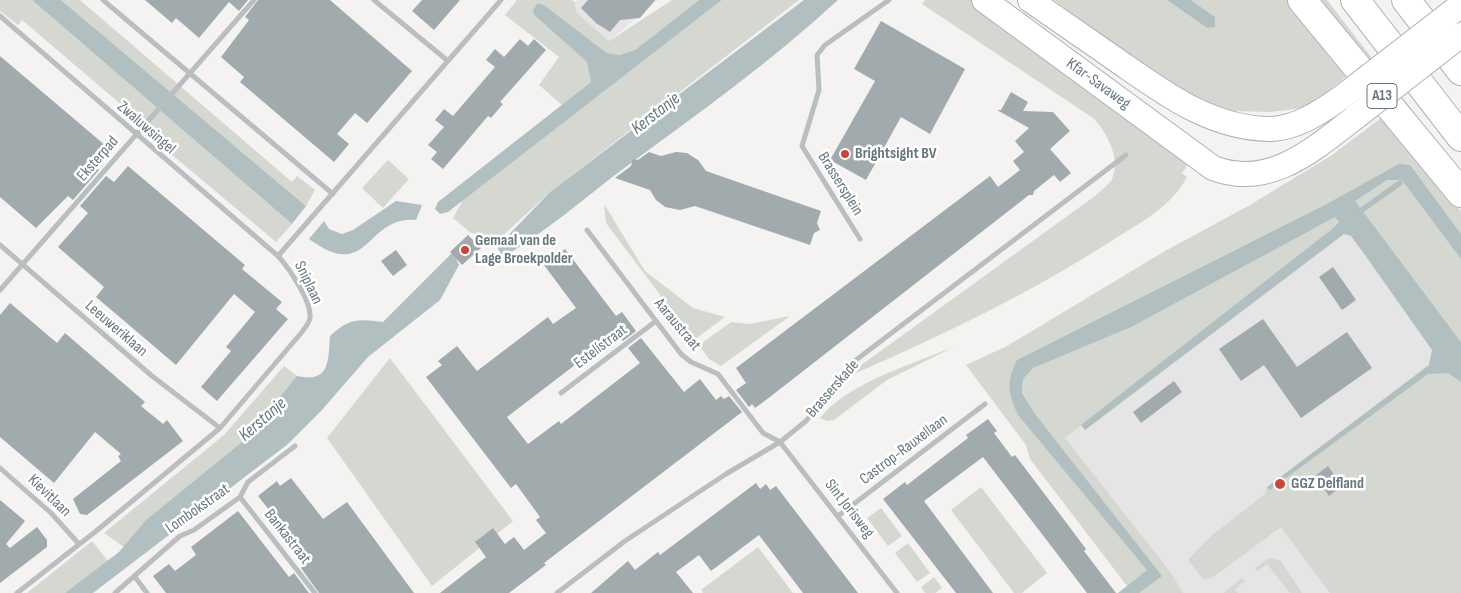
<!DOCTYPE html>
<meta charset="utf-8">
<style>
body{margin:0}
canvas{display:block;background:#f4f3f1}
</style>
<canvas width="1461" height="593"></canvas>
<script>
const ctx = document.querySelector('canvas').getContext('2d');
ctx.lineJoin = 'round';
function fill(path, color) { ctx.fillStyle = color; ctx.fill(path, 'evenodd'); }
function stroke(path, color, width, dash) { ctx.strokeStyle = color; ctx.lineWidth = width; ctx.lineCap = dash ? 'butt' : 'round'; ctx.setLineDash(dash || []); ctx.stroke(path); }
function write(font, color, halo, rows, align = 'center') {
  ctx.font = font + ' "Sofia Sans Condensed",sans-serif'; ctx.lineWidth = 5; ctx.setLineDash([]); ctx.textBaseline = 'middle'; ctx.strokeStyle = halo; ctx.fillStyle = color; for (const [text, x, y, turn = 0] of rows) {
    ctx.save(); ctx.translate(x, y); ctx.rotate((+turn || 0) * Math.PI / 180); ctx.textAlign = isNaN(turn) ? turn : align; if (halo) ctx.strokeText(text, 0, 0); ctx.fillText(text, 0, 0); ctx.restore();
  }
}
fill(new Path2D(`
 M577,0H658L609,41L576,12L575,2Z
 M1361,215L1461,345V593H1154L1027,389Z`), '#e4e5e4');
fill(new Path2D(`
 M0,0H32L292,224L276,242L127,117L130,112L22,20L18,25L0,11Z
 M61,0H80L292,182L297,176L315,190L306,206Z
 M517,0H571L575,2L576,12L609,41L672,0H699L635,50L620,55L607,53L544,5L538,3L534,15L587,62L591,82L562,105L539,85L559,57L505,15Z
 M722,0H799L550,192L499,239L471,233L453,218L463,200Z
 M925,0H971L1133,116L1189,163L1182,173L1187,177C1172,206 1140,223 1113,240C1029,294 945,334 854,374L853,371L1095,196C1100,191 1109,185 1112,179C1121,159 1107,132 1093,118L922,4Z
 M1054,0H1167L1207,28L1215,26V17L1191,0H1290L1350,73L1317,100L1303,108L1271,112L1230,111L1193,99L1163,80Z
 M1312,0H1327L1461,173Z
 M1385,115L1461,211V342L1396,256L1335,217L1339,222L1332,229L1065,438L1171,573L1183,593H1139L1147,570L1127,586L1030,459L1026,445L966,365L1007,346L1165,251L1250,205L1332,155ZM1011,374L1023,379L1022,393L1054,446Z
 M388,160L409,179L383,208L362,188Z
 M604,204L645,271L693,308L725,317L694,340L606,223Z
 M790,316L721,366L709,359L699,345L731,322L750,324Z
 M956,346L887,380L834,420L827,421L820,418C849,382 913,364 956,346Z
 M390,358L513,521L432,586L327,438Z
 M284,366L297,376L243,441L146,520L124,547L104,533L224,435Z
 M1438,372L1448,373L1461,382V593H1330L1281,527L1212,578L1204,580L1188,560L1211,536L1265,494L1267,487L1270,490L1428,374Z
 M981,487L1047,573L1022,593H1014L951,510Z
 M881,508L902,536L888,546L867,518Z
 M92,541L108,561L65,593H27Z
 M908,543L930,573L917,582L895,553Z
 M758,547L793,593H703L701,590Z
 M1269,558L1280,560L1302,593H1290L1267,564L1257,571L1255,568Z
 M934,577L942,588L935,593H925L921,587Z
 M1242,578L1245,581L1235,589L1238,593H1224Z`), '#d4d8d0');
fill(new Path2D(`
 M32,0H61L306,206L292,224Z
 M699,0H722L448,212L440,214L435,209L438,202L591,82L587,62L534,15L533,10L538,3L544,5L607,53L620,55L635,50Z
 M804,0H838C771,62 696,115 623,169C583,199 546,232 503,257L497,247L550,192Z
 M1167,0H1191L1215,17V27L1207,28Z
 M1399,164L1410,165L1461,234V259L1402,180H1387L1355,201L1461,342V382L1448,373L1428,374L1270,490L1267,487L1429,365L1432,350L1365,255L1351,236L1344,234L1085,430L1081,425L1332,229L1339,222L1335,217L1131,327L1033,368L1023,379L1022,393L1035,414L1162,576L1139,593H1118L1147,570L1018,415C1008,392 1006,383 1017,360L1323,206Z
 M396,201L422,205L416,220C365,215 370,284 309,239L324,221L329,229L342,234L353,230Z
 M453,252L459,265L440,300L368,357L321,411L288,444L93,593H65L119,552L146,520L243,441L297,376C330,383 328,362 330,336C350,318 357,319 383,322Z`), '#b2bfc1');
stroke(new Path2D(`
 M1356,214L1400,183`), '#b2bfc1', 5.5);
fill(new Path2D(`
 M145,0H248L239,11L229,2L199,38L176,18L172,23Z
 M258,0H330L412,71L367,123L355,113L337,134L349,144L334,162L240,82L244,77L221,57L249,20L245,17Z
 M422,0H460L434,30L412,11Z
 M588,0H655L640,18L620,20L610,32L596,23L581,8Z
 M881,21L965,69L930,134L901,117L866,180L830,160L875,81L854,69Z
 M520,39L528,46L534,39L546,50L500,102L503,104L491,118L488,116L443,169L431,159L437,152L428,145L444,127L435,120L444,109L453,116L495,67L486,60L495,49L504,57Z
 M0,56L106,146L91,164L99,170L73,200L68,196L36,228L0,197Z
 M1011,92L1028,102L1023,111L1053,112L1070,131L1050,149L1071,173L1060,182L1054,175L1034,191L1033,195H1029L766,400L755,408L752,404L749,407L736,390L746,383L736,368L990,176L998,187L1020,170L1013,161L1024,152L1015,141L1029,128L997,110H1001Z
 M649,152L661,156L676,152L687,153L698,160L706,171L821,211L817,223L820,230L814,233L810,245L695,206L680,210L665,207L656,200L650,190L615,178L631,166L633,159L638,160Z
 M128,166L245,265L242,269L282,302L276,309L288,319L217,401L201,387L231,351L226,347L255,312L234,294L176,365L96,297L104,287L58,247L88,213L80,206L106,176L114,182Z
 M468,235L481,248L462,265L450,252Z
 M565,249L616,316L622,312L636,331L623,341L619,336L590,358L588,355L507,417L528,444L559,421L561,424L640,363L628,348L641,338L684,392L700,379L716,400L721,396L724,399L729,396L742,412L544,563L546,565L509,593H440L486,557L475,542L493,528L505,544L514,537L524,550L546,533L536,520L540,517L516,484L511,488L426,377L442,365L438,361L457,346L477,371L548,317L553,324L576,308L544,265Z
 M396,250L407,265L393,276L381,261Z
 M1333,267L1356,300L1342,310L1319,277Z
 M10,303L57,343L65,333L145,402L141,406L163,424L167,420L183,441L87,515L80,514L73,499L121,461L118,456L121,454L95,432L54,483L0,437V315Z
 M1263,319L1297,367L1347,332L1372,368L1301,418L1264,365L1241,381L1219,349Z
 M1174,381L1182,392L1141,423L1133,412Z
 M988,419L997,431L994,433L1012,457L1015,455L1059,513L1086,549L1084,551L1116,593H1087L983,457L924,501L993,593H956L883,499L905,482L907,485L968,438L966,435Z
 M1328,466L1342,486L1329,496L1315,476Z
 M291,478L323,519L347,502L414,593H319L301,568L310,561L258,496L277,481L280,486Z
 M756,483L760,489L766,484L770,490L776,486L858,593H803L759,535L711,571L699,555L676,572L693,593H591L628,561L635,570L658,552L660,555Z
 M0,500L25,521L6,544L10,548L37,527L47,540V547L0,583Z
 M238,511L289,577L294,573L309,593H166L153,576L169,564L175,571L196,555L191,547Z`), '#a1aaad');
const secondary = new Path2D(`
 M984,0L1213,168C1270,190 1315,148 1357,116
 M1030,0C1059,20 1088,40 1118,61C1164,93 1211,129 1271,129C1297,128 1321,112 1342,97`);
const highway = new Path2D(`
 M1302,0L1461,193
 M1355,0L1461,137
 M1406,0L1461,71`);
stroke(secondary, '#abb2b5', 26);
stroke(highway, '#afb3b5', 30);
stroke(new Path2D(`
 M103,0L333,194
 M374,0L448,61
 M0,16L278,256
 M587,230L681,354L691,362L718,374L763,433L780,442L897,593
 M860,239L802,146L819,90L817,55L825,45L889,0
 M0,245L152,376L220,428
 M0,290L254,0
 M561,393L656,321
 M0,468L51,513L79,544
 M240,497L315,593
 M838,516L985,404
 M135,577L147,593
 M17,593L95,532L220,428L302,332C305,328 309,323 310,318C312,302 289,268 278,256L501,0
 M115,593L180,536L194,530L240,497L248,482L295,446
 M557,593L625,541L726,474L780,442L806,421L852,363L1126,155`), '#b9bec0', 5);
stroke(secondary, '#fff', 24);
stroke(highway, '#fff', 28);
const secondaryBridge = new Path2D(`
 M1342,97L1461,5
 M1357,116L1461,35`);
stroke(secondaryBridge, '#abb2b5', 26, []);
stroke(secondaryBridge, '#fff', 24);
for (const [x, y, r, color] of [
 [845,154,5,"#ce4436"],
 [465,250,5,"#ce4436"],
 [1280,484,6,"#ce4436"]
]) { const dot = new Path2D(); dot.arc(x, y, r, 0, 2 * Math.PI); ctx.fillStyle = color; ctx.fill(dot); stroke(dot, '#fff', 2); }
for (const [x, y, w] of [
 [1382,96,30]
]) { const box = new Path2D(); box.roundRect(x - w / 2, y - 12.5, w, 25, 4); ctx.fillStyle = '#fff'; ctx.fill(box); stroke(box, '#66777e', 1); }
write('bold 15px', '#66777e', null, [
 ["A13",1382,96]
]);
write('16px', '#66777e', '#fff', [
 ["Kfar-Savaweg",1098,84,36],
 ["Zwaluwsingel",146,128,41],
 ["Eksterpad",98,159,-49],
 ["Brassersplein",840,184,58],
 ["Sniplaan",308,283,64],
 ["Aaraustraat",677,325,50],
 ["Leeuweriklaan",116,329,41],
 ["Estelístraat",601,347,-37],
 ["Brasserskade",833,389,-49],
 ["Castrop-Rauxellaan",904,450,-37],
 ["Kievitlaan",49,496,44],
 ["Lombokstraat",198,509,-35],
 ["Sint Jorisweg",849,509,52],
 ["Bankastraat",287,537,52]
]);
write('bold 16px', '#66777e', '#fff', [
 ["Brightsight BV",855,154],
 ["Gemaal van de",475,241],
 ["Lage Broekpolder",475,259],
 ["GGZ Delfland",1291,484]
], 'left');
write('italic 18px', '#62787b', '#fff', [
 ["Kerstanje",656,114,-38],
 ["Kerstanje",263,420,-41]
]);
</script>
